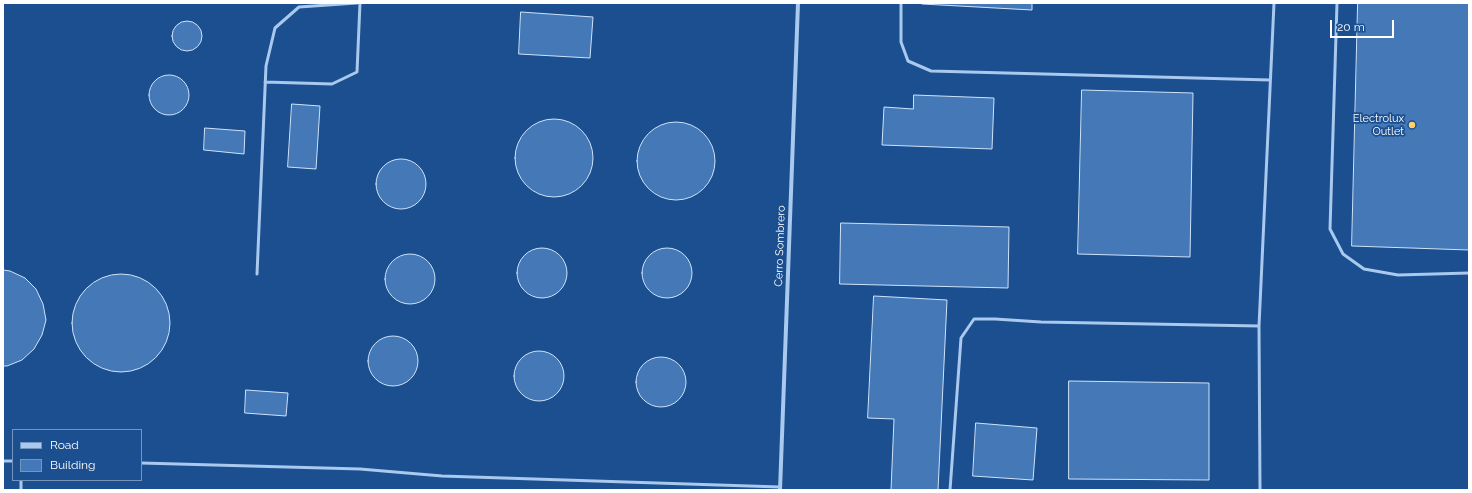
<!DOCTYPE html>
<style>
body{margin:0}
#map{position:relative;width:1472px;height:493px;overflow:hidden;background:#1b4f8f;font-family:Raleway,sans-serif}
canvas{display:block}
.frame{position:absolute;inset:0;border:4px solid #fff;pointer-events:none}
.legend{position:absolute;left:12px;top:429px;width:130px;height:52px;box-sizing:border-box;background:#1b4f8f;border:1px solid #7695bc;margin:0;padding:5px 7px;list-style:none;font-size:12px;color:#fff}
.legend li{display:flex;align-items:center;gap:8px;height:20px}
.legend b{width:20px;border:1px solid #7695bc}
.scale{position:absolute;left:1330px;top:20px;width:64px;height:18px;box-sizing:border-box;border:2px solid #fff;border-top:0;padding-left:5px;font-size:12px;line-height:14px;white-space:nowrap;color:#fff;-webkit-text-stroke:3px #1b4f8f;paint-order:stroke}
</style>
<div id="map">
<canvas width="1472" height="493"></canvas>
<div class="frame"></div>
<ul class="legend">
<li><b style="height:5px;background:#a9c9ee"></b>Road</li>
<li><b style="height:11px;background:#4478b7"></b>Building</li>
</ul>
<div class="scale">20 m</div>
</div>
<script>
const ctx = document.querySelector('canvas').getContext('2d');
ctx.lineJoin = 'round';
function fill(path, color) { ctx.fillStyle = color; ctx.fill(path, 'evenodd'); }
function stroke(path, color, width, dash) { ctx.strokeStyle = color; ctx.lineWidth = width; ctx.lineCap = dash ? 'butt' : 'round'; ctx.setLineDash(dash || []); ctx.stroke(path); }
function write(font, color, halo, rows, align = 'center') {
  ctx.font = font + ' Raleway,sans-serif'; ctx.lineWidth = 3.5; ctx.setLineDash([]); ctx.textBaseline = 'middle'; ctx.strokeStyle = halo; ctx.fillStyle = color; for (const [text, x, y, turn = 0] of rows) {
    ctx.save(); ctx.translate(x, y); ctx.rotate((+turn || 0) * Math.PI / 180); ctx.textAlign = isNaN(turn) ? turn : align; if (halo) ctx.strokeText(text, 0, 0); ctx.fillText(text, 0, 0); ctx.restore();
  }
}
const building = new Path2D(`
 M922,3H1032V10L922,4Z
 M1358,3H1469V250L1352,246Z
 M521,12L593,17L590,58L519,54Z
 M172 36a15 15 0 1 1 30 0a15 15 0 1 1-30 0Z
 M149 95a20 20 0 1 1 40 0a20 20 0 1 1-40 0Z
 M1082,90L1193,93L1190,257L1078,254Z
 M914,95L994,98L992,149L882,145L884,107L913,109Z
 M292,104L320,106L316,169L288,167Z
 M515 158a39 39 0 1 1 78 0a39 39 0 1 1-78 0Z
 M637 161a39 39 0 1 1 78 0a39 39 0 1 1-78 0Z
 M205,128L245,131L244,154L204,150Z
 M376 184a25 25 0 1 1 50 0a25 25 0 1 1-50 0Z
 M841,223L1009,227L1008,288L840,284Z
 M642 273a25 25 0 1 1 50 0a25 25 0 1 1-50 0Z
 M517 273a25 25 0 1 1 50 0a25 25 0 1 1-50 0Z
 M385 279a25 25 0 1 1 50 0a25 25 0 1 1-50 0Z
 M3,270L10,271L25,278L36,289L43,304L46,320L42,335L34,349L22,360L7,366H3Z
 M72 323a49 49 0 1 1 98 0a49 49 0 1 1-98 0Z
 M874,296L947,300L938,490H891L894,419L868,418Z
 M368 361a25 25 0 1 1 50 0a25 25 0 1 1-50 0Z
 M514 376a25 25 0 1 1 50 0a25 25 0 1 1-50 0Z
 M636 382a25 25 0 1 1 50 0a25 25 0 1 1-50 0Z
 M1069,381L1209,383V480L1069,479Z
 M246,390L288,393L286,416L245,413Z
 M976,423L1037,428L1033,480L973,476Z`);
fill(building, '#4478b7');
stroke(building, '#cfe3fa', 1);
stroke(new Path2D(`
 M901,3V42L908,61L931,71L1270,80
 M1337,3L1330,229L1343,254L1364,269L1398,275L1469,273
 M265,82L332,84L357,72L360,3
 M257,274L266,66L275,28L299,7L357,3
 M1259,326L1274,3
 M3,461H13
 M141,463L360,469L442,476L780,487
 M21,490V480
 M950,490L961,338L974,319H995L1041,322L1259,326L1260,490`), '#a9c9ee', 3);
stroke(new Path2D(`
 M780,490L798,3`), '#a9c9ee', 4);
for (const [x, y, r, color] of [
 [1412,125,4,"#ffd166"]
]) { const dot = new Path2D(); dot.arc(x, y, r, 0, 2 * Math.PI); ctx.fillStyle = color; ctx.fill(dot); stroke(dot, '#1b4f8f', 1.5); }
write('11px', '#fff', '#1b4f8f', [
 ["Electrolux",1404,119],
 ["Outlet",1404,132]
], 'right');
write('11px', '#fff', '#1b4f8f', [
 ["Cerro Sombrero",780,246,-88]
]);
</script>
